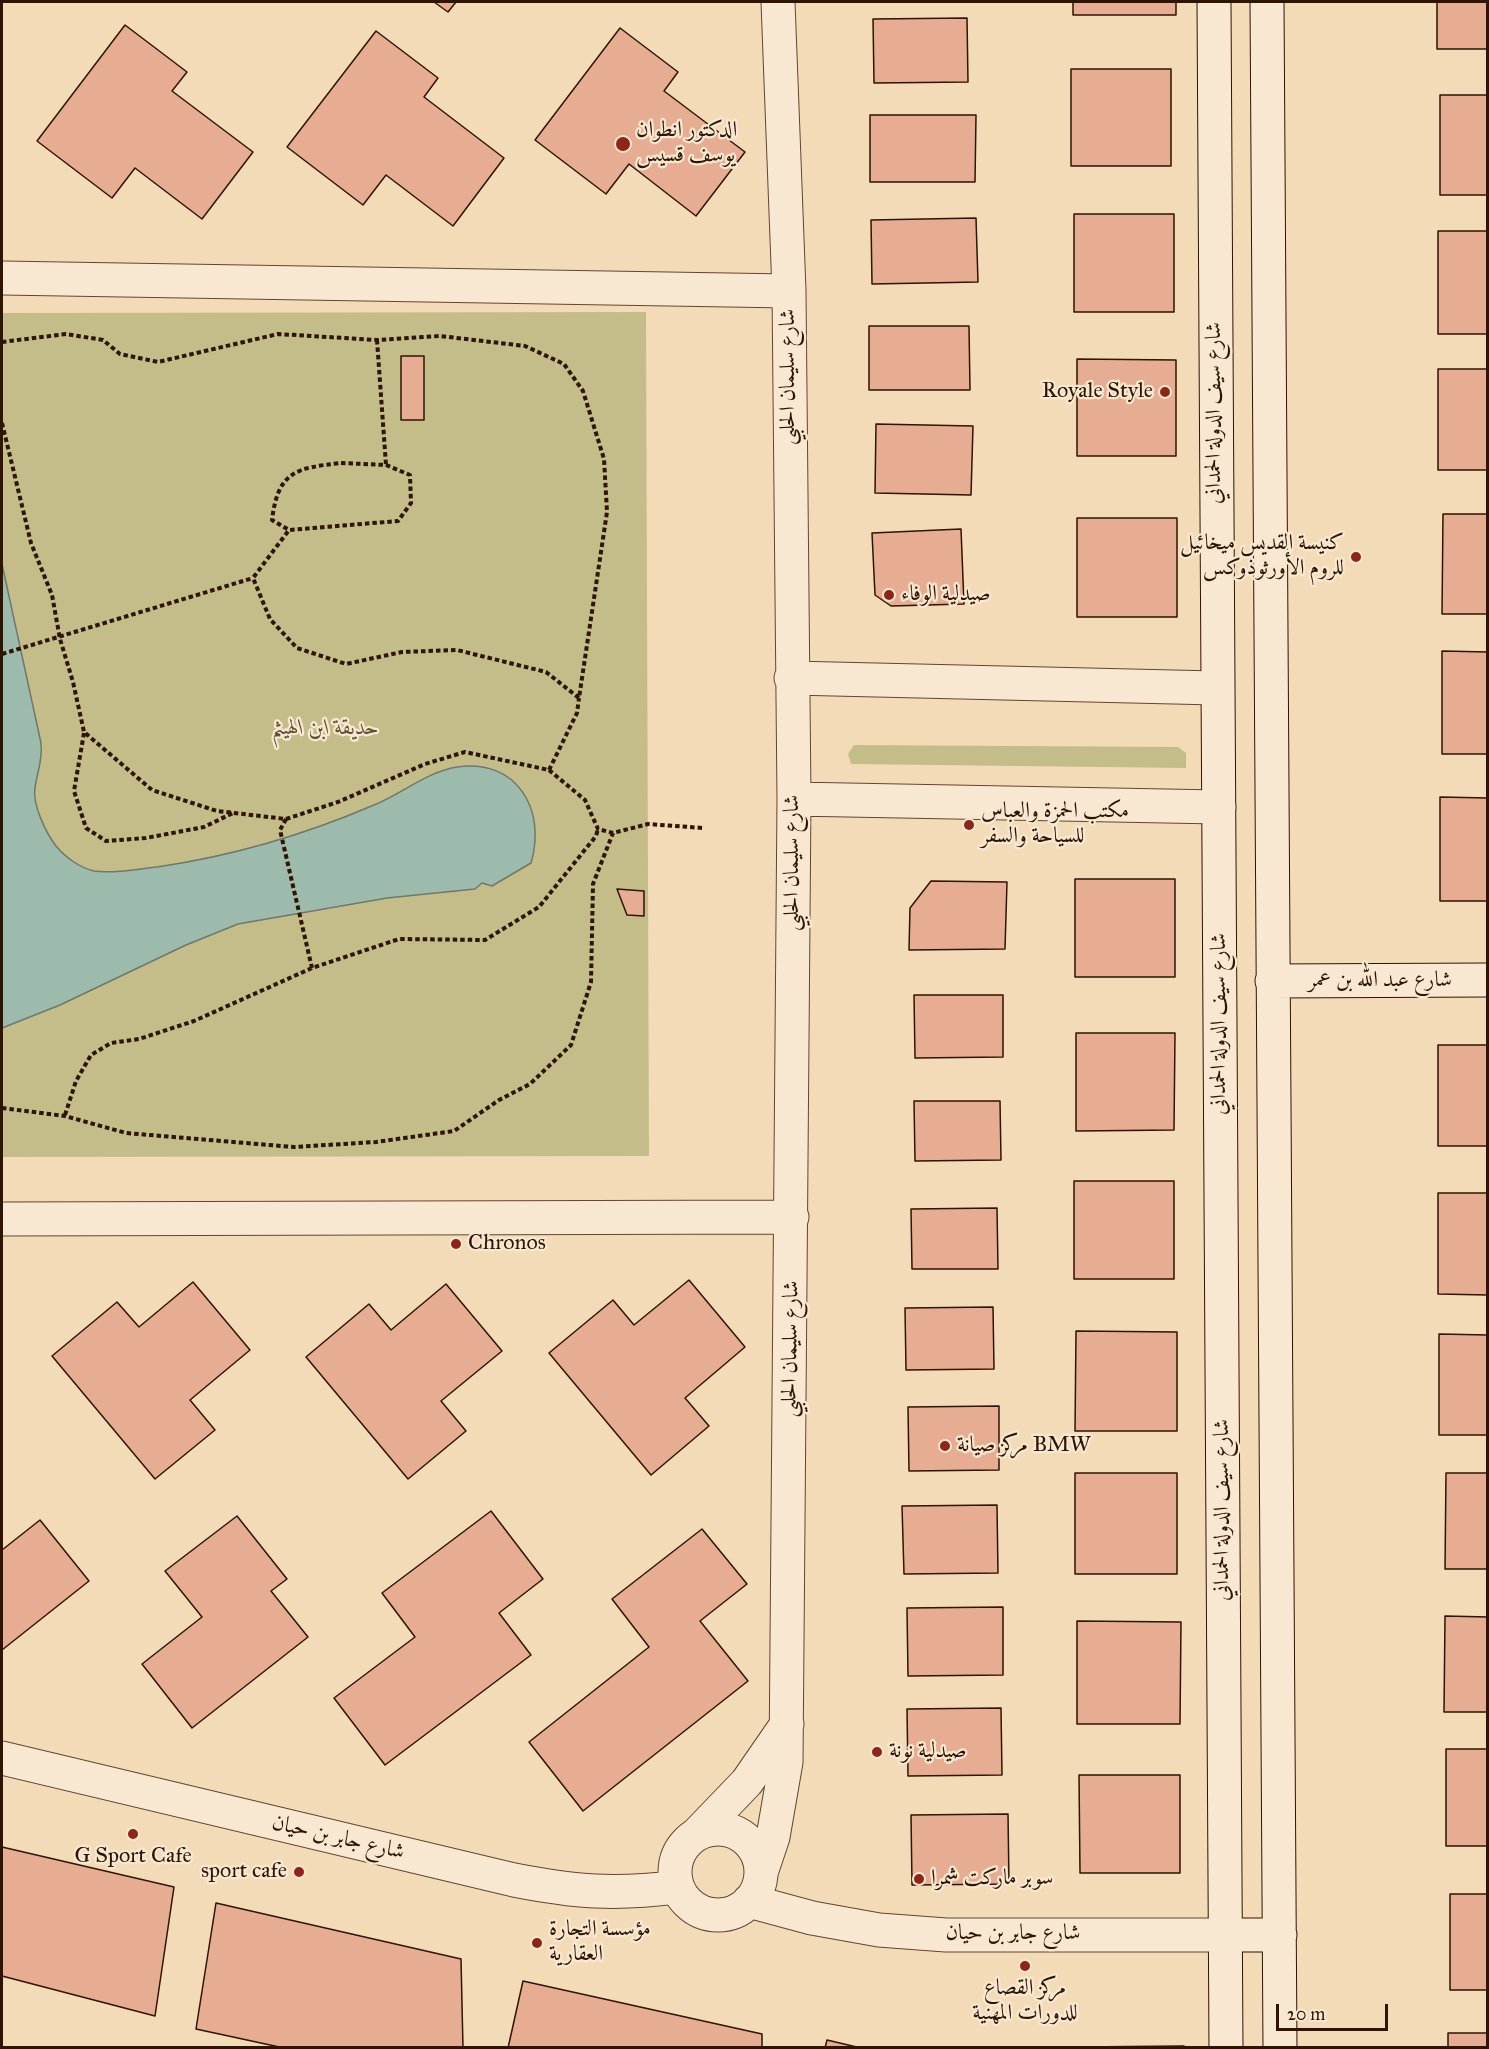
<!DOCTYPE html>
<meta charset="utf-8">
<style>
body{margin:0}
#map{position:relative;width:1489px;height:2049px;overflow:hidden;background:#f4dbb8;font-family:"IM FELL Great Primer",serif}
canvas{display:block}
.frame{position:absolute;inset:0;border:3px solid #2e1402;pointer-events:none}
.scale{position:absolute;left:1276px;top:2004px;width:112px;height:27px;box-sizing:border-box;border:3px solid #2e1402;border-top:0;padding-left:8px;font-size:18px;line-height:21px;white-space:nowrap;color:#2e1402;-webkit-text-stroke:4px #f8e8d1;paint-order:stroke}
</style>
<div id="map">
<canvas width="1489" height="2049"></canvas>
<div class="frame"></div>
<div class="scale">20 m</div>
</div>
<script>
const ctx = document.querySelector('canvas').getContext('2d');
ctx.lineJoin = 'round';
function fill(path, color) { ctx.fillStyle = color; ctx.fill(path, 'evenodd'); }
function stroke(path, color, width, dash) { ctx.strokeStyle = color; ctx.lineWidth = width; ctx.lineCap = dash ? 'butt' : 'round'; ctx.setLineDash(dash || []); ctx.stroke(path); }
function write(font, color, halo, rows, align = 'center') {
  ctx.font = font + ' "IM FELL Great Primer",Amiri,serif'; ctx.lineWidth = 4.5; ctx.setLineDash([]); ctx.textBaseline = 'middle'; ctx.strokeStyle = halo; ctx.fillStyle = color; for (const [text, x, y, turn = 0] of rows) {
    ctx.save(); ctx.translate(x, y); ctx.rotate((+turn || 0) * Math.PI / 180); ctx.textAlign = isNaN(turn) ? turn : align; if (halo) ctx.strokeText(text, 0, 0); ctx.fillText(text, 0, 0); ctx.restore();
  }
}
fill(new Path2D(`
 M646,312L649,1156L2,1157V313Z
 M854,745L1178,747L1186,753V768L851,764L848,754Z`), '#c4bd89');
const water = new Path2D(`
 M2,564L41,743C43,760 37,772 35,788C32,804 46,833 56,846C65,857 80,868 94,871C113,874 137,869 157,867C233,856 304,835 374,805C402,794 426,772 457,767C516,758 547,809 531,863L492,886L482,883L475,889L387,898L238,924L186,945L60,1005L2,1028Z`);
fill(water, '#9cbbad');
stroke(water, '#707869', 1.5);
const building = new Path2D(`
 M434,2H456L448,12Z
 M1073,2H1176V15H1073Z
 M1437,2H1488V49H1437Z
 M967,18L968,82L874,83L873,19Z
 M125,25L187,72L172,91L253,152L202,219L135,168L112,198L37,141Z
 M620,28L678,72L664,91L745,152L696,216L629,164L606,194L535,140Z
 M376,31L438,78L424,97L504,158L453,226L386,175L363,205L287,147Z
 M1071,69H1171V166H1071Z
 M1440,95H1488V195H1440Z
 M870,115H976L975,182H870Z
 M1074,214H1174V312H1074Z
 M976,218L978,282L872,284L871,220Z
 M1438,231H1488V334H1438Z
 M869,326H969L970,390H869Z
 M401,356H424V420H401Z
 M1077,359L1176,360V456H1077Z
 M1438,369H1488V470H1438Z
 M876,424L973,426L971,495L875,493Z
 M1443,514H1488V614H1442Z
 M1077,518H1177V617H1077Z
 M961,529L964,604L891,606L875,595L872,533Z
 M1442,651L1488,652V754H1442Z
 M1440,797L1488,798V901H1440Z
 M1075,879H1175V977H1075Z
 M931,881L1007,882L1005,949L909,950L910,908Z
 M617,889L644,891V916L627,915Z
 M914,995H1003V1057L915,1058Z
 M1076,1033H1175L1174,1130L1076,1131Z
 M1438,1045H1488V1146H1438Z
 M914,1101H1000L1001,1160L915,1161Z
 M1074,1181H1174V1279H1074Z
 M1438,1193H1488V1295L1438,1294Z
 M997,1208L998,1269H912L911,1209Z
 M689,1280L745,1347L685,1398L709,1426L651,1475L549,1353L613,1300L634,1325Z
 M193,1282L250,1350L190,1400L215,1430L155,1479L52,1356L117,1302L139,1327Z
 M446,1284L502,1351L441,1401L466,1431L408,1479L306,1357L369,1304L391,1330Z
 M993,1307L994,1369L906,1370L905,1308Z
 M1076,1331L1177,1332V1431H1075Z
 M1439,1334L1488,1335V1435H1439Z
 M999,1406V1470L909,1471L908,1407Z
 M1075,1473H1177V1574H1075Z
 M1446,1473H1488V1569H1445Z
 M997,1505L998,1573L904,1574L902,1506Z
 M491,1511L543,1579L499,1613L531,1655L385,1765L334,1698L415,1637L382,1593Z
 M237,1516L287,1579L271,1591L308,1637L192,1728L142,1664L202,1617L165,1571Z
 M40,1520L89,1581L2,1650V1550Z
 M702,1529L747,1584L700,1621L748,1681L583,1811L529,1742L649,1647L612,1599Z
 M1003,1607V1675L908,1676L907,1608Z
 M1445,1616L1488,1617V1712H1444Z
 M1077,1621L1181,1622L1180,1724H1077Z
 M1001,1708L1002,1775L908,1776L907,1709Z
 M1446,1749H1488V1846H1446Z
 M1079,1775H1180V1873H1080Z
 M1008,1814L1009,1884L912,1885L911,1815Z
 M2,1847L174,1887L155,2016L2,1976Z
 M1450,1894H1488V1990H1450Z
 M216,1903L461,1959L463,2048H284L196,2029Z
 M523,1981L762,2034V2048H508Z
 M1448,2033H1488V2048H1448Z
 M827,2040L861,2048H825Z
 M1184,2046V2048L1077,2047Z`);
fill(building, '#e7ad92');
stroke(building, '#2e1402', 1.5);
const street = new Path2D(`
 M2,278L789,291
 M791,678L1216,688
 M794,799L1219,807
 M2,1219L792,1217
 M2,1758L514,1880C575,1892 615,1895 677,1887
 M675 1872a43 43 0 1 1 86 0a43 43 0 1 1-86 0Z
 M698,1833L747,1782L787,1724
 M761,1873L773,1837L786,1762L794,799L789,291L778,2
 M749,1901L812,1918L879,1930L946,1935H1225`);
const secondary = new Path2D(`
 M1214,2L1226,2048
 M1267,2L1280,2048
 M1272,981L1488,980
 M1225,1935H1280`);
stroke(street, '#604630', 35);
stroke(secondary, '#2e1402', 35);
stroke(new Path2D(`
 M377,340L386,465
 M2,342L66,334L103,340L120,354L158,362L278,334L377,340L440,336L525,346L564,364L583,391L604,459L607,512L579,698L546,672L457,650L402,652L346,664L297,648L270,619L253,578L289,530
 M2,423L31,543L52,595L60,639L73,682L84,732L152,790L217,811L286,819L338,802L425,764L465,752L549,770L577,713L579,698
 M341,463L386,465L410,475L411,503L398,521L289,530L272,520C278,471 296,468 341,463Z
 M2,654L253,578
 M84,733L74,791L86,828L106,841L146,838L204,827L233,813
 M549,770L585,800L598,829L613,833L648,824L703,828
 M286,819L280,830L312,968
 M2,1108L65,1116L126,1133L294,1147L376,1142L454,1131L499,1100L530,1084L571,1045L591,982L593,884L613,833
 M65,1115L76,1081L91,1055L111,1043L139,1039L194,1021L312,968L399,939L485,940L539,907L596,836L598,829`), '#2e1402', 4, [4.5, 3]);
stroke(street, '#f8e8d1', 33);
stroke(secondary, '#f8e8d1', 33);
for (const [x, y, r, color] of [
 [623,144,8,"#8f2418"],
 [1165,392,6,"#8f2418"],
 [1356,557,6,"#8f2418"],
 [889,595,6,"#8f2418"],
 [969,825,6,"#8f2418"],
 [456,1244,6,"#8f2418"],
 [945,1446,6,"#8f2418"],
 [877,1752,6,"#8f2418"],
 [133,1834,6,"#8f2418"],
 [299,1872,6,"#8f2418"],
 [919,1879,6,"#8f2418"],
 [537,1943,6,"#8f2418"],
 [1025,1966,6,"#8f2418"]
]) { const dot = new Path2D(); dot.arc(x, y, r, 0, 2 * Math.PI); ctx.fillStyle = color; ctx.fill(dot); stroke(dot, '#f8e8d1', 2); }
write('22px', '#2e1402', '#f8e8d1', [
 ["الدكتور انطوان",636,131],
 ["يوسف قسيس",636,156],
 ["Royale Style",1153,392,"right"],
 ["كنيسة القديس ميخائيل",1344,544,"right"],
 ["للروم الأورثوذوكس",1344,569,"right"],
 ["صيدلية الوفاء",901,595],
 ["مكتب الحمزة والعباس",981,812],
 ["للسياحة والسفر",981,837],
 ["Chronos",468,1244],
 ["مركز صيانة BMW",957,1446],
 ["صيدلية نونة",889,1752],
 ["G Sport Cafe",133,1857,"center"],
 ["sport cafe",287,1872,"right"],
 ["سوبر ماركت شمرا",931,1879],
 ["مؤسسة التجارة",549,1930],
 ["العقارية",549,1955],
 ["مركز القصاع",1025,1989,"center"],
 ["للدورات المهنية",1025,2014,"center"]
], 'left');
write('22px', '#2e1402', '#f8e8d1', [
 ["شارع سليمان الحلبي",789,377,-90],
 ["شارع سيف الدولة الحمداني",1215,413,-90],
 ["شارع سليمان الحلبي",793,863,-90],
 ["شارع عبد الله بن عمر",1380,981],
 ["شارع سيف الدولة الحمداني",1220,1024,-90],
 ["شارع سليمان الحلبي",791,1349,-89],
 ["شارع سيف الدولة الحمداني",1223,1510,-90],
 ["شارع جابر بن حيان",338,1838,13],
 ["شارع جابر بن حيان",1013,1934]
]);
write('italic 22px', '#624f31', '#f8e8d1', [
 ["حديقة ابن الهيثم",325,729]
]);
</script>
